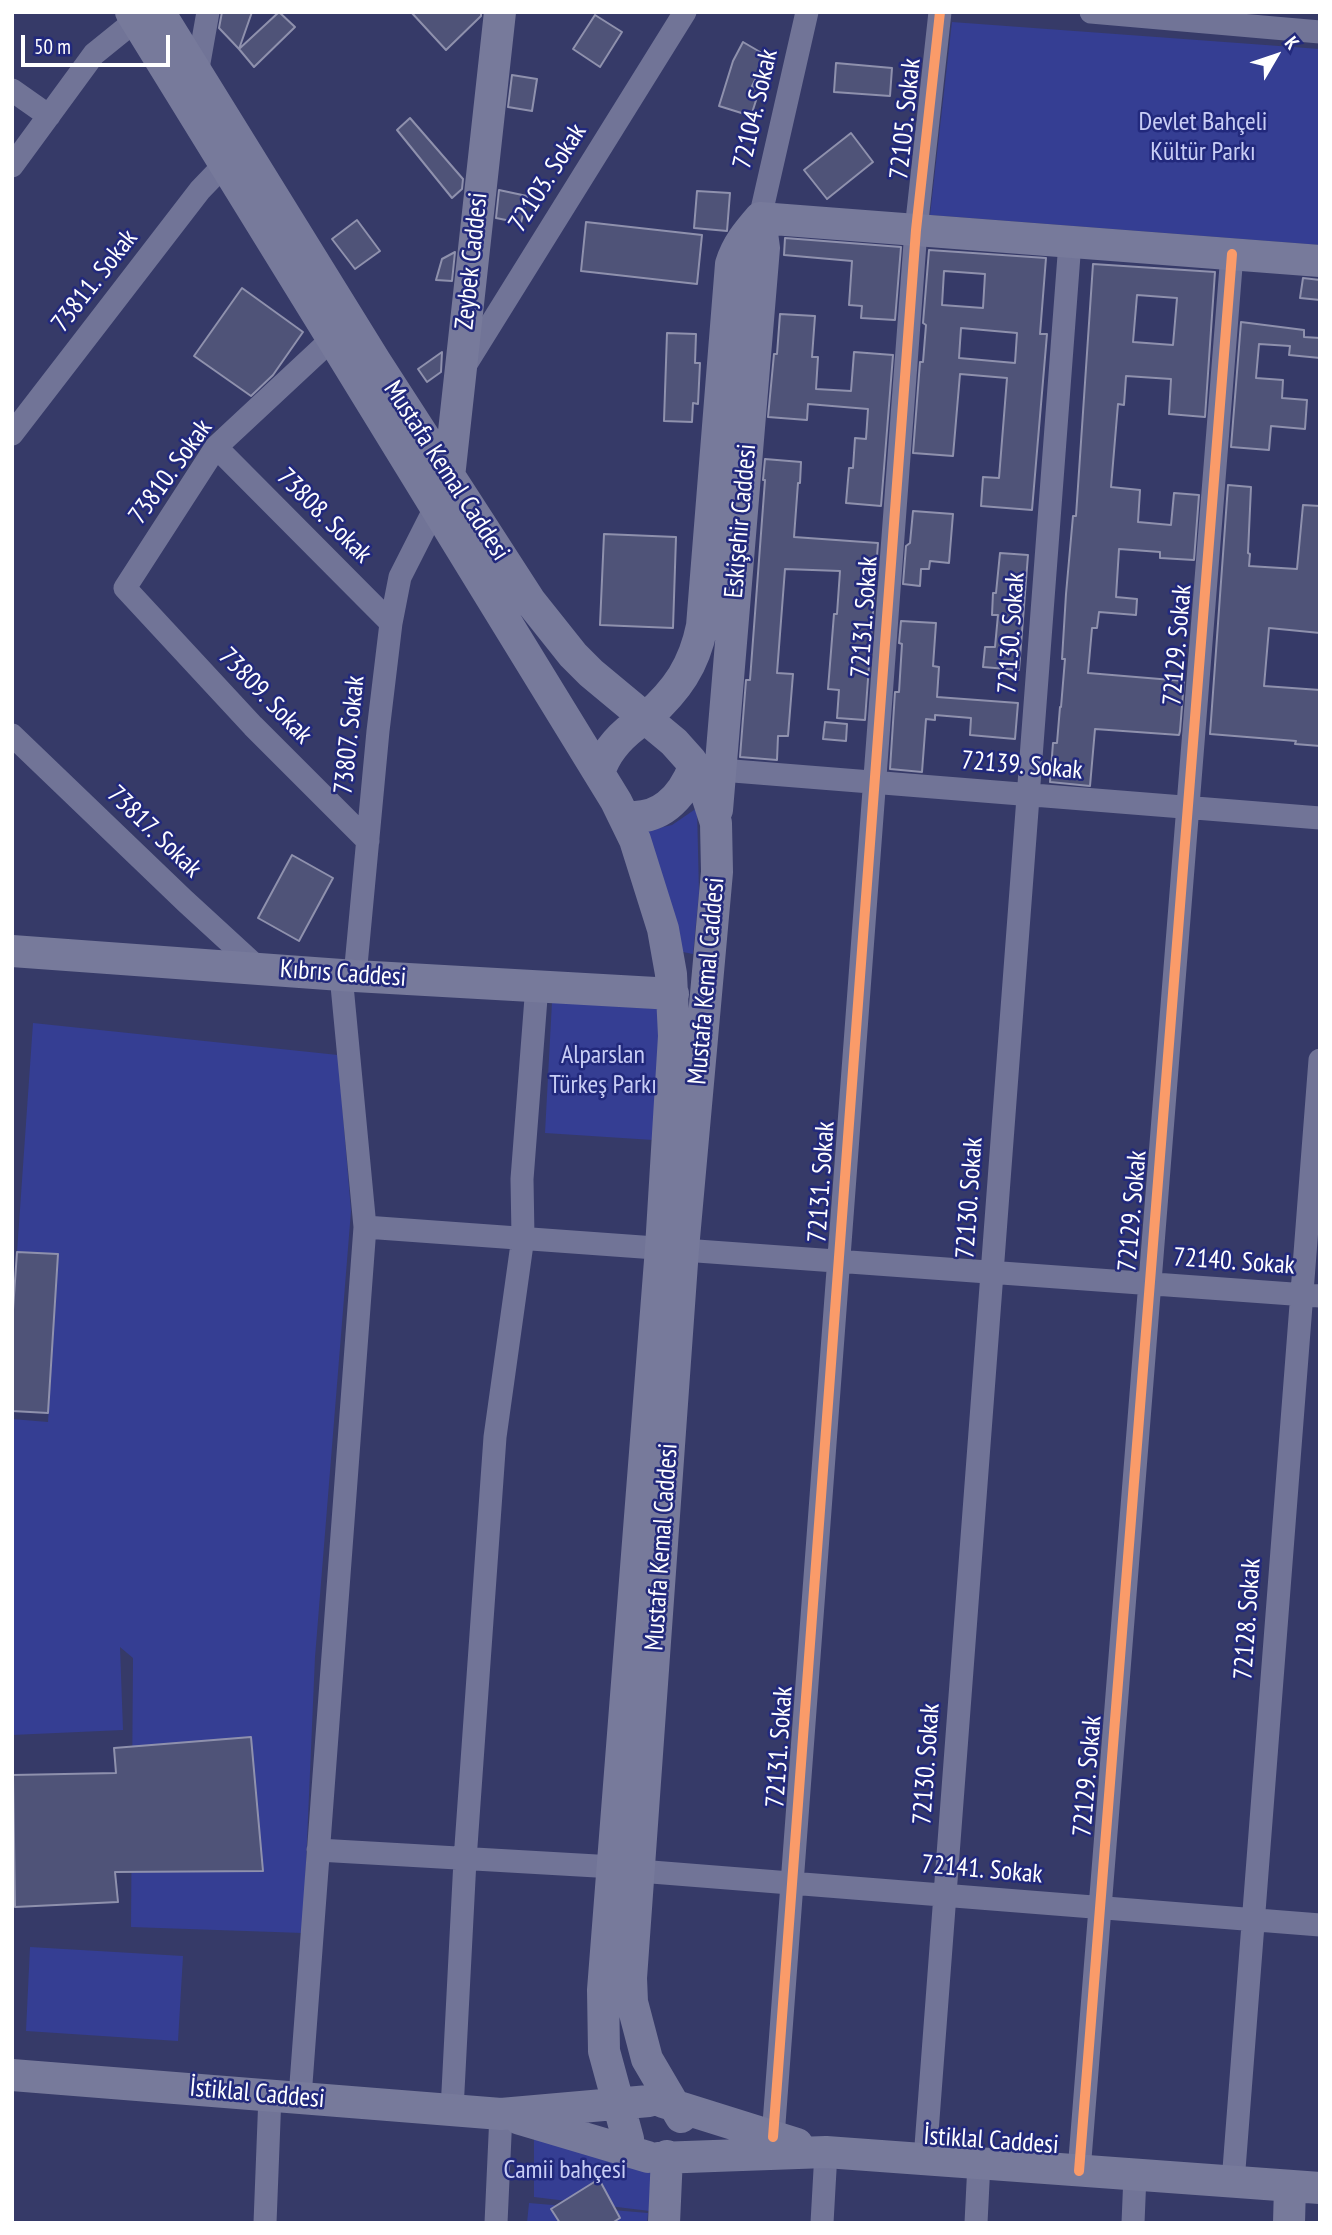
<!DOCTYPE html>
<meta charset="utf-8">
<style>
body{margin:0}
#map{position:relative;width:1332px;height:2235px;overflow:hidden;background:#363a68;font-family:"PT Sans Narrow",sans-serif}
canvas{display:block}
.frame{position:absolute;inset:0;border:14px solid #fff;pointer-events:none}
.north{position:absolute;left:1241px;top:21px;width:70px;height:70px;-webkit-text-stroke:5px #22297c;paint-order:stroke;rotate:51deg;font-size:19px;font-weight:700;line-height:28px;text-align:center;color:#fff}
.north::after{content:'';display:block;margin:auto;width:24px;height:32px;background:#fff;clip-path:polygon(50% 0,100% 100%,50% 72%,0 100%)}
.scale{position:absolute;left:21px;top:35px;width:149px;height:32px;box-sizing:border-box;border:4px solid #fff;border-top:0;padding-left:9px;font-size:21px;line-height:24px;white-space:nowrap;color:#fff;-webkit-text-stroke:5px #22297c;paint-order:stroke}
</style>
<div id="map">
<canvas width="1332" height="2235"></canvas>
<div class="frame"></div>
<div class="north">K</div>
<div class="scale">50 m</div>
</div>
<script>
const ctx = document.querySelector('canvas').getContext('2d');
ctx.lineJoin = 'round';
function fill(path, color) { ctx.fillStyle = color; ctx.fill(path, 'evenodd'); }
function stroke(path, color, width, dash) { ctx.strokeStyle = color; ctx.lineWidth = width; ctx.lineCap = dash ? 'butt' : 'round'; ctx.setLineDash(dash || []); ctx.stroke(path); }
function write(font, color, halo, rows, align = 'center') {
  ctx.font = font + ' "PT Sans Narrow",sans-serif'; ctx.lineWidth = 5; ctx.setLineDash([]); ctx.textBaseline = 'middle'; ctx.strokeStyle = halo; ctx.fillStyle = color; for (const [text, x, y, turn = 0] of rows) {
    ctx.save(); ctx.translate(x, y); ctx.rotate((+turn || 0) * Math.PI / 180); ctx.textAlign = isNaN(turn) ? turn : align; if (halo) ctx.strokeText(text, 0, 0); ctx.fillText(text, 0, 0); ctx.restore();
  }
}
fill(new Path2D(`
 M952,22L1320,49V245L930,215Z
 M697,808L699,893L693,954L678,951L646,831L672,825Z
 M552,1002L661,1009L653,1140L545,1133Z
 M33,1023L338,1055L351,1211L315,1657L303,1933L131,1927L133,1658L120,1647L123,1730L12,1735V1419L48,1422L58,1255L17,1252Z
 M30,1947L183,1956L178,2041L26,2031Z
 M534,2132L656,2162L650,2211L534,2197Z
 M529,2203L648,2213L647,2223H527Z`), '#353e93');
const building = new Path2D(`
 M222,12H252L239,49L219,28Z
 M279,12L295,27L254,67L239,49Z
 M411,12H481V16L446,50Z
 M595,15L622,32L600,67L573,49Z
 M743,42L767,56L752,86L760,88L751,116L719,106L733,61Z
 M836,63L892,68L890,96L834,92Z
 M512,75L537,79L532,111L508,107Z
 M410,118L463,179L462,189L452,198L397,130Z
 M851,133L873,162L827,199L804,170Z
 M499,190L527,196L521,223L496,218Z
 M697,191L730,193L727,231L694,228Z
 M357,220L380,251L355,269L332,239Z
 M586,222L702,235L697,284L581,271Z
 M785,238L901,247L895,320L861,318L862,306L849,305L852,261L784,255Z
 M929,250L1046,258L1040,334H1047L1032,510L981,506L983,477L999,478L1007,378L960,374L953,456L913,453L920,362H923L926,325L923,323ZM944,271L985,274L983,308L942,305ZM961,328L1017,333L1015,363L959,358Z
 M455,252L452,281L436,280L442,259Z
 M1093,264L1215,272L1205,417L1169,414L1171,379L1126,376L1124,405L1118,404L1111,487L1140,490L1138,522L1171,525L1174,493L1199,495L1194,560L1160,558V552L1119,549L1116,597L1137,599L1136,615L1099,612L1097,628H1092L1088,673L1184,681L1180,731L1179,735L1095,729L1090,786L1050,782L1053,743H1057L1060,707H1061L1065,659H1062L1066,594L1073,516H1076ZM1137,295L1177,298L1173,345L1133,342Z
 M1303,278L1320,280V300L1300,298Z
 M242,288L303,332L273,375L251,396L194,356Z
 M780,314L815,316L812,357H818L816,389L851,391L854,352L893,355L881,506L846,503L849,468H853L855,438L866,439L868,409L808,404L807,420L768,417L774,354H777Z
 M1241,322L1304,330V337L1320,338V358L1289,355L1290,346L1259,344L1256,378L1283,380L1282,398L1307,400L1305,429L1271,426L1269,450L1231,447Z
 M667,333L696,334L695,363H700L698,404L693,403L692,422L664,421Z
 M442,352L441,372L427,382L418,369Z
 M765,459L801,462L800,483H798L794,537L878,543L865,720L837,718L839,690L828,689L834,614H837L840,571L785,569L777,673L793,674L788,736H778L777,760L740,757L746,680H750L765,480H763Z
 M1228,485L1251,487L1248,553L1250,554L1249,566L1297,569L1303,505L1320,506V633L1269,628L1264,686L1320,690V746L1295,744L1296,741L1210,734Z
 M913,511L953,514L949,563L930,561L929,569H921L920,586L903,584L906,546L910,543Z
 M604,534L676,537L673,628L600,625Z
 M1000,553L1028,555L1019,670L983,667L985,647H995L998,615H992L993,593H996Z
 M901,621L936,623L933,666L939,667L937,697L1018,703L1015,739L970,735L971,718L935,715V720L926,719L922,772L890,769L895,692H899L902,644L899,643Z
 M825,722L847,724L846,741L823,739Z
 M292,855L333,878L299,941L258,918Z
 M17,1252L58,1254L48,1413L12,1411V1324Z
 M251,1737L263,1871L115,1872L118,1902L15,1907L13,1775L116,1773L114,1748Z
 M599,2179L620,2218L612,2223H560L551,2209Z`);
fill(building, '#4f5378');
stroke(building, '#8f91ad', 2);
stroke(new Path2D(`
 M1091,12L1320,32
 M197,74L208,12
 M12,90L49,116
 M12,166L94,54L136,20
 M760,218L807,12
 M333,338L216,447L125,588L253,726L368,841
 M463,369L685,12
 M12,434L200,190L225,164
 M216,447L391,623
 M12,735L185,901L258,968
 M721,770L1320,818
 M355,976L378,731L391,623L400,577L435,508
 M365,1227L1320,1296
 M318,1850L614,1867L639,1871L1320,1925
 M300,2097L365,1227L341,975
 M452,2110L465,1860L495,1437L523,1237L522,1179L537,985
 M773,2137L916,230L940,12
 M925,2159L1070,242
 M1079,2171L1232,254
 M1233,2182L1320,1060
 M265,2223L270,2095
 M496,2223L501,2114
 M822,2223L826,2152
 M976,2223L979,2163
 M1133,2223L1135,2175`), '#717497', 23);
stroke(new Path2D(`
 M131,12C293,275 455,537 616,801L635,840L663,929L671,974L674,1036L661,1248L603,1990L604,2051L628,2139
 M159,12L375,361L530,601L573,655L591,673L674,742L691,761L702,780L716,823L717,872L683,1249L631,1978L632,2002L647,2059L681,2117
 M760,218L1320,261
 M446,483L449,477L500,12
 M599,773C605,753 617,739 634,726C638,723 643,721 647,717C677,690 694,666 702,626L731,264C737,245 747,233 760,218
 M717,810L764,248L760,218
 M624,816C659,822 682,798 694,767
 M12,951L355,976L673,994
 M12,2075L501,2114L649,2101
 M663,2102L797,2144
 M520,2119L648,2157
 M658,2158L826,2152L1320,2188
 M664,2223L667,2156
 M1289,2223L1290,2186`), '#777a9b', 32);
stroke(new Path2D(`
 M773,2137L916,230L940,12
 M1079,2171L1232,254`), '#fa9b69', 10);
write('26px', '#fff', '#22297c', [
 ["72104. Sokak",756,109,-77],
 ["72105. Sokak",906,119,-84],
 ["72103. Sokak",548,178,-58],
 ["Zeybek Caddesi",472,261,-84],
 ["73811. Sokak",95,281,-52],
 ["Mustafa Kemal Caddesi",446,471,57],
 ["73810. Sokak",171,472,-54],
 ["73808. Sokak",324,516,45],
 ["Eskişehir Caddesi",741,521,-85],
 ["72131. Sokak",865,617,-86],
 ["72130. Sokak",1012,633,-86],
 ["72129. Sokak",1178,645,-85],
 ["73809. Sokak",265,696,46],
 ["73807. Sokak",350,735,-84],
 ["72139. Sokak",1022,766,5],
 ["73817. Sokak",154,832,44],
 ["Kıbrıs Caddesi",343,974,4],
 ["Mustafa Kemal Caddesi",707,981,-85],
 ["72131. Sokak",822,1182,-86],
 ["72130. Sokak",970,1198,-86],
 ["72129. Sokak",1133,1211,-85],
 ["72140. Sokak",1234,1262,4],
 ["Mustafa Kemal Caddesi",662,1547,-86],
 ["72128. Sokak",1248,1619,-86],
 ["72131. Sokak",780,1747,-86],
 ["72130. Sokak",927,1764,-86],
 ["72129. Sokak",1088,1776,-85],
 ["72141. Sokak",982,1870,5],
 ["İstiklal Caddesi",257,2094,5],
 ["İstiklal Caddesi",991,2141,4]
]);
write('26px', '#c8cdf5', '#22297c', [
 ["Devlet Bahçeli",1203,123],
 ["Kültür Parkı",1203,153],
 ["Alparslan",603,1056],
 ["Türkeş Parkı",603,1086],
 ["Camii bahçesi",565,2171]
]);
</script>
